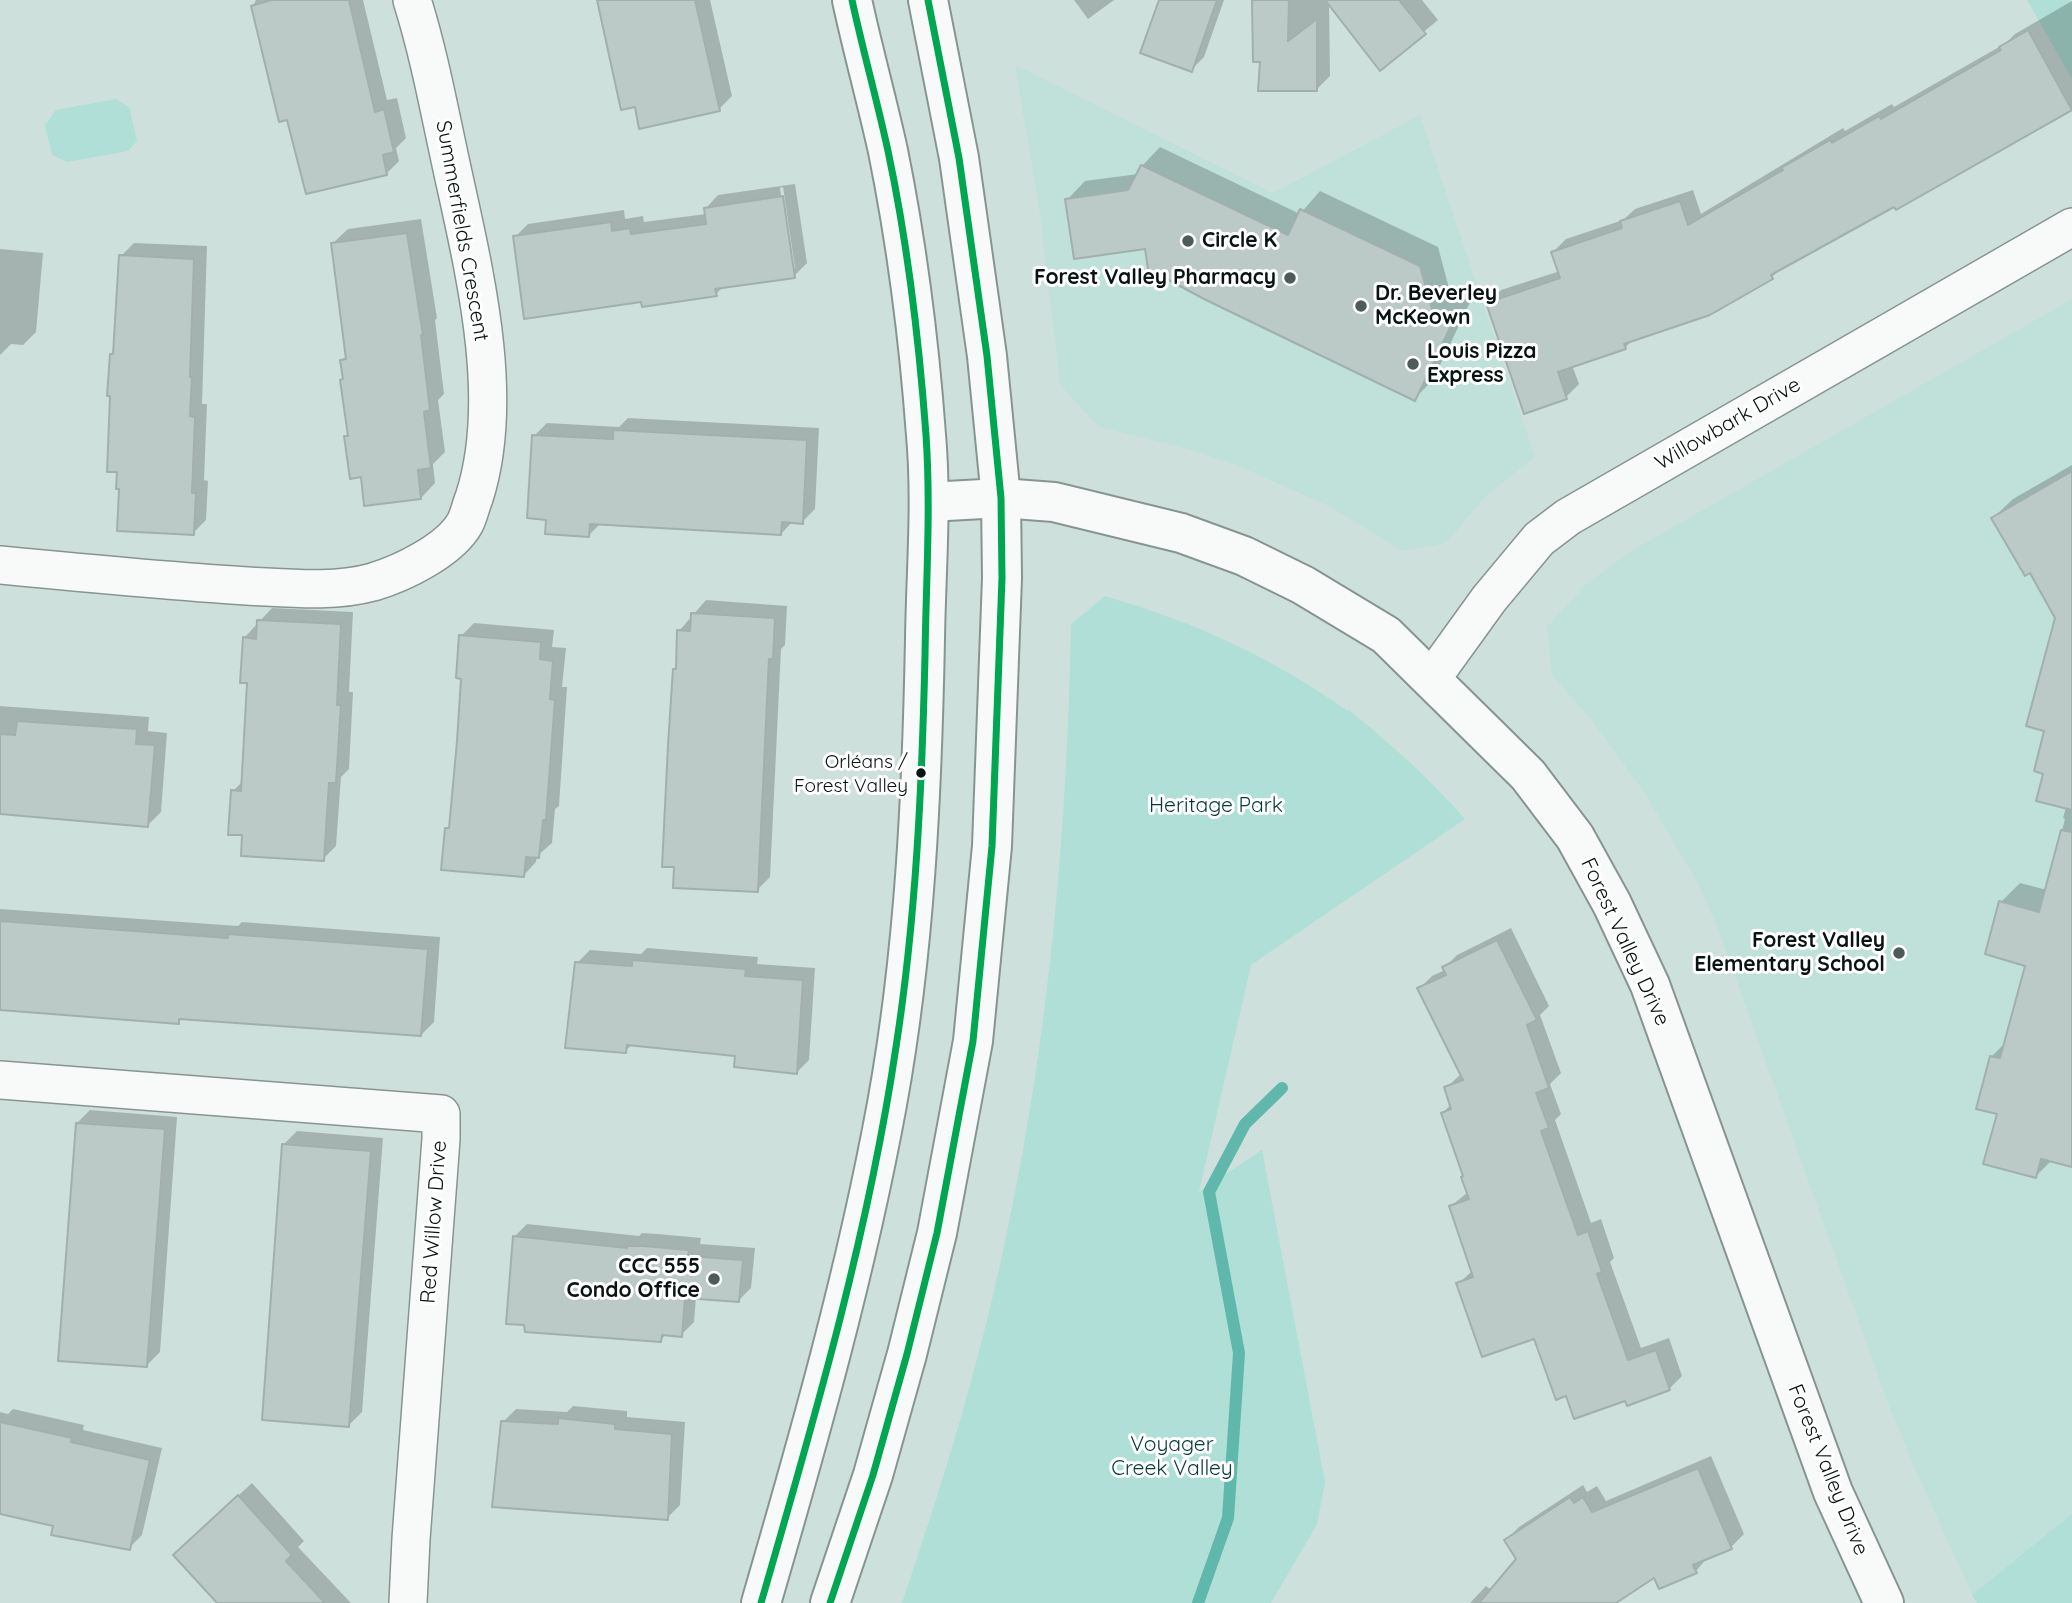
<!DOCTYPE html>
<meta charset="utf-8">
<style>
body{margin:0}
canvas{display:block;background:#cee0dc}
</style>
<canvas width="2072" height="1603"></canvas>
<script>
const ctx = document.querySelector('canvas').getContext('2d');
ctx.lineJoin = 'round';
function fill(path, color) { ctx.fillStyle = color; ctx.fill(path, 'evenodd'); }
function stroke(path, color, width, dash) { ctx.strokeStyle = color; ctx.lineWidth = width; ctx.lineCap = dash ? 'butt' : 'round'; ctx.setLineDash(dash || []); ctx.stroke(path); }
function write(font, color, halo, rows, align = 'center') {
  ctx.font = font + ' Quicksand,sans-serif'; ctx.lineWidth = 6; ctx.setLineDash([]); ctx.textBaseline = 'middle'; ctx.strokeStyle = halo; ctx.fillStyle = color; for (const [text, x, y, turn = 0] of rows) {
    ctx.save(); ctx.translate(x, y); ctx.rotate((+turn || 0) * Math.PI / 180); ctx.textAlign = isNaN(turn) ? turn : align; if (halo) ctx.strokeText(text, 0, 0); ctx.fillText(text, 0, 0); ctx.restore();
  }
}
fill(new Path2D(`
 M1015,65L1273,193L1420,115L1535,457L1486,496L1446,543L1402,551L1331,507L1241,467L1195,451L1099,427L1060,385L1039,207Z
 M2072,299V1514L1972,1595L1914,1467L1887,1401L1718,929L1697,882L1646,795L1586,713L1552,676L1547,627L1585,585L1631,551Z`), '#c0e0da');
fill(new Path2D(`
 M2027,0H2069L2072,4V79Z
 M116,99L129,107L137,141L128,151L67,162L52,155L45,125L56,110Z
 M1105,596C1197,623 1269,656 1348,711L1349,710C1391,744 1430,779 1465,819L1251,965L1199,1192L1262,1150L1325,1482L1317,1524L1271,1603H902C944,1480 982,1355 1008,1227C1050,1028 1067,827 1071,624Z
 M2072,1514V1603H1977L1972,1595Z`), '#afdfd7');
fill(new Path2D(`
 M256,0H363L387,100L397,98L406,138L396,148L399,161L386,174L288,118L253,6Z
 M599,0H710L732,96L719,109L636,105Z
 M1074,0H1114L1088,19Z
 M1161,0H1224L1204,57L1191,70Z
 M1254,0H1422L1438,20L1380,68L1329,3L1330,76L1317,89Z
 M2072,1V108L1897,208L1895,204L1783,267L1772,277L1710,313L1634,338L1625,348L1572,365L1579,384L1566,397L1488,303L1501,290L1560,271L1553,252L1566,239L1623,220L1635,209L1693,190L1701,214L1843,128L1845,131L1892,104L1894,107L2006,43L2015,34Z
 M1160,147L1300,214L1320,191L1438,247L1453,303L1473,296L1433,380L1414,399L1067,200L1085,181L1138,174L1142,166Z
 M795,184L807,263L794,276L725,285L716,294L642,300L515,237L528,224L624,210L625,219L643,216L644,222L706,214V208L718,195ZM783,187L795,268H792L780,188Z
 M421,219L437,318L435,320L444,394L438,400L445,452L433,464L435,483L421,498L362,475L346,437L349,433L341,380L344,377L342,360L348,355L333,243L348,229Z
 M134,243L207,246L202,404H207L204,480L208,481L206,520L193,533L121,487L111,355L115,351L121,256Z
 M0,249L43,253L36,332L23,345L11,344L0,355Z
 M628,418L819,428L815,509L802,522L793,521L781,534L601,523L589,535L534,436L547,423L619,427Z
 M2072,465V1166L2052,1160L2036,1176L1999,1113L1992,1056L2006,1042L2027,964L2001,902L2020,883L2047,890L2065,819L2063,818L2066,807L2045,773L2046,730L2057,618L2031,571L1993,518L2013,499Z
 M706,600L787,606L785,645L781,649L770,877L757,890L675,670L677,667L679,631Z
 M272,608L353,612L349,692H353L349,769L341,777L336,846L323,859L244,833L233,791L244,780L249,681L244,638Z
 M474,623L554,630L552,647L566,648L562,687H567L559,806L555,809L552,843L537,856L536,862L524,875L447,829L451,825L463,677L461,636Z
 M0,706L149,717L148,731L167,733L161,812L148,825L0,814Z
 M0,909L238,926L242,922L440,937L434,1022L421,1035L183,1017L178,1022L0,1009Z
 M1511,928L1549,1006L1540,1015L1561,1073L1550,1084L1561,1114L1555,1120L1591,1223L1601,1219L1614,1258L1610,1262L1641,1348L1669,1338L1682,1376L1669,1389L1627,1398L1567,1394L1536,1337L1458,1284L1473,1270L1451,1206L1468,1192L1465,1176L1443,1113L1451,1104L1446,1088L1461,1074L1420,988L1432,976L1445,970V967L1457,955Z
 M647,948L758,957L757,964L815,968L809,1060L797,1072L737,1054L633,1044L625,1051L577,963L590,950L641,954Z
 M90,1110L177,1117L160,1352L147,1365L77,1123Z
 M297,1131L383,1138L362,1412L349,1425L284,1144Z
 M527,1224L639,1236L642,1233L658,1234L701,1238L700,1244L755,1248L751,1288L738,1301L696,1297L694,1322L681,1335L667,1333L661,1340L514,1237Z
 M573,1406L627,1411V1417L685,1422L680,1505L667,1518L503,1422L516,1409L567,1412Z
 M13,1409L84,1425L83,1430L162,1448L142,1535L129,1548L55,1525L0,1513V1412L8,1414Z
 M1711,1456L1744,1534L1731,1547L1708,1557L1696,1571L1655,1575L1613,1603H1470L1486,1586L1492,1590L1518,1559L1506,1540L1519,1527L1583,1485L1587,1492L1597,1486L1606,1501Z
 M252,1483L304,1541L298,1547L351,1603H220L188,1542Z`), '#0003');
stroke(new Path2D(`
 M1198,1603L1228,1518L1239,1353L1209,1192L1245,1124L1282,1088`), '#60b8ac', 12);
const building = new Path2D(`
 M271,0H349L375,112L384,109L394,152L383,155L387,175L306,194L287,120L279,122L251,6Z
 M597,0H695L720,111L639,129L635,107L621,110Z
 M1159,0H1217L1192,72L1140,53Z
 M1252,0H1289L1288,41L1317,19V91H1258L1260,62H1253Z
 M1325,0H1399L1426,34L1380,71Z
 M2028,30L2072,110L1896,210L1894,207L1771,275L1773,279L1710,315L1624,344L1626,349L1558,372L1567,399L1524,414L1486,303L1560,278L1551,252L1622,228L1620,221L1680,201L1688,225L1783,170L1781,168L1830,140L1832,143L1879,116L1881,119L2001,50L1999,47Z
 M1141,165L1288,235L1300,209L1420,266L1435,320L1457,313L1415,401L1204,299L1148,269L1145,249L1074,259L1065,199L1128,190Z
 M783,196L795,278L715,289L717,296L642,307L641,302L524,319L513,236L611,222L612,231L630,228L631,234L706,224L704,208Z
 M407,233L423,335H421L430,410L424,412L431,468L418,470L421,499L364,506L361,477L350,479L344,436H348L340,380L343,379L340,360L346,359L331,243Z
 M119,255L194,259L190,377H192L190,416L195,417L192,493H196L194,535L117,531L119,489H116L117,472H107L110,396H107L110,354H113Z
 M613,430L807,440L803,524L782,522L781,535L590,524L589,537L545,534L546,520L527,518L532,435L613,439Z
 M2072,471V810L2036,801L2043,774L2034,771L2044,731L2026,726L2055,618L2030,573L2025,576L1991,518Z
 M691,613L775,618L773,659H769L758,892L673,888L674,867H662L668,745L673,669H676L677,630L690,631Z
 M257,620L341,624L337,705H341L336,783H329L324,861L241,856L242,835H228L231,790L241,791L247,683H240L243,637L256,639Z
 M459,635L541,642L540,659L553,661L550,699L555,700L546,820H543L539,858L526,857L524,877L441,870L445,828H449L457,741L461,679L456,678Z
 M17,721L137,729L136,744L155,745L148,827L0,814V734L15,735Z
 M2061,830L2072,832V1167L2041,1159L2036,1178L1983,1164L1997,1114L1976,1109L1990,1056L2000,1058L2025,966L1985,954L1999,901L2039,912Z
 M0,921L228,938V934L428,949L421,1036L179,1019V1024L0,1010Z
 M1497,940L1537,1020L1527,1025L1549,1088L1536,1093L1549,1128L1541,1131L1578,1235L1588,1231L1602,1272L1597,1274L1628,1360L1656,1350L1670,1390L1627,1406L1625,1401L1574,1419L1566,1396L1556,1400L1534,1339L1482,1357L1456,1283L1473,1277L1449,1206L1469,1199L1461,1177L1463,1176L1441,1113L1451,1109L1444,1087L1463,1080L1417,988L1446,975L1442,967Z
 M632,960L746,969L745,976L803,980L797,1074L734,1067L735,1056L627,1045L626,1053L565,1048L575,962L632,966Z
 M76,1123L165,1129L147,1367L58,1361Z
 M282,1144L371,1151L349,1427L262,1420Z
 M513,1236L627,1248V1246H644L689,1250L688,1256L743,1260L739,1302L685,1298L682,1337L662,1335L661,1342L525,1332L524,1325L506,1324Z
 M558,1418L615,1424V1429L672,1434L668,1520L492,1507L501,1421L558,1424Z
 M0,1422L72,1438L71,1442L150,1460L130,1550L51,1535L53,1526L0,1514Z
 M1698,1468L1732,1549L1693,1565L1697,1573L1659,1589L1654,1578L1616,1603H1479L1516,1559L1504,1540L1570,1497L1574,1503L1583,1497L1592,1512Z
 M238,1495L292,1555L286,1561L325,1603H217L173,1555Z`);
fill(building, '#bbc9c7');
stroke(building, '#a1b0ad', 2);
const minor = new Path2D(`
 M0,565C82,573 165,581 247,586C289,588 333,593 373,582C403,573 450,550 465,523C469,515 471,505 474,498C507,397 473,266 451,164C439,109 429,54 412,0
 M1432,678L1489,599L1539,539L1568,517L2072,227
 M0,1080L441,1114V1139L411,1539L408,1603`);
const tertiary = new Path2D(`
 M929,502L1001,498L1054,502L1181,533L1244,556L1303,585L1386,635L1528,775L1575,837L1612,904L1650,985L1833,1492L1884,1603`);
const secondary = new Path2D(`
 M761,1603C809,1438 856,1273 887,1104C915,950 922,794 925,639C926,571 932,503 926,435C919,340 907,245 888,151C877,101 863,51 852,0
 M830,1603L873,1475L907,1354L937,1233L973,1041L992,846L1002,578L1001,498L987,356L959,158L928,0`);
stroke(minor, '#879592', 40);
stroke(tertiary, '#879592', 42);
stroke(secondary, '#879592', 42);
stroke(minor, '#f8fafa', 37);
stroke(tertiary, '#f8fafa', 38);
stroke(secondary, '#f8fafa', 38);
stroke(new Path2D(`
 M761,1603C814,1420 868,1236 896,1047C916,918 922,786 925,656C926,582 931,508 926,435C919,340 908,245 888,151C877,100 863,51 852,0
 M830,1603L873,1475L907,1354L937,1233L973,1041L992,846L1002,578L1001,498L987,356L959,158L928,0`), '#00a651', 7);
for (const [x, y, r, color] of [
 [1188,241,7,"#4d5b59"],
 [1290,278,7,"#4d5b59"],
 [1361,306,7,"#4d5b59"],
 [1413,364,7,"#4d5b59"],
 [921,773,6,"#081412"],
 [1899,953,7,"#4d5b59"],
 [714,1279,7,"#4d5b59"]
]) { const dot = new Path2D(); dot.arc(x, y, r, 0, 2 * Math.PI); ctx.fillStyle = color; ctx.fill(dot); stroke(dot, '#fff', 2.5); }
write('19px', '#081412', '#fff', [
 ["Orléans /",908,762],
 ["Forest Valley",908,786]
], 'right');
write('21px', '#081412', '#fff', [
 ["Summerfields Crescent",462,231,80],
 ["Willowbark Drive",1728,424,-30],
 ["Forest Valley Drive",1625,942,65],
 ["Red Willow Drive",434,1222,-86],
 ["Forest Valley Drive",1828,1470,68]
]);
write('bold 21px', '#081412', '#fff', [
 ["Circle K",1202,241],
 ["Forest Valley Pharmacy",1276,278,"right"],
 ["Dr. Beverley",1375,294],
 ["McKeown",1375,318],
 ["Louis Pizza",1427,352],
 ["Express",1427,376],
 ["Forest Valley",1885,941,"right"],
 ["Elementary School",1885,965,"right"],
 ["CCC 555",700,1267,"right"],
 ["Condo Office",700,1291,"right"]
], 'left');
write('21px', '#053b35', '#fff', [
 ["Heritage Park",1216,806],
 ["Voyager",1172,1445],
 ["Creek Valley",1172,1469]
]);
</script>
